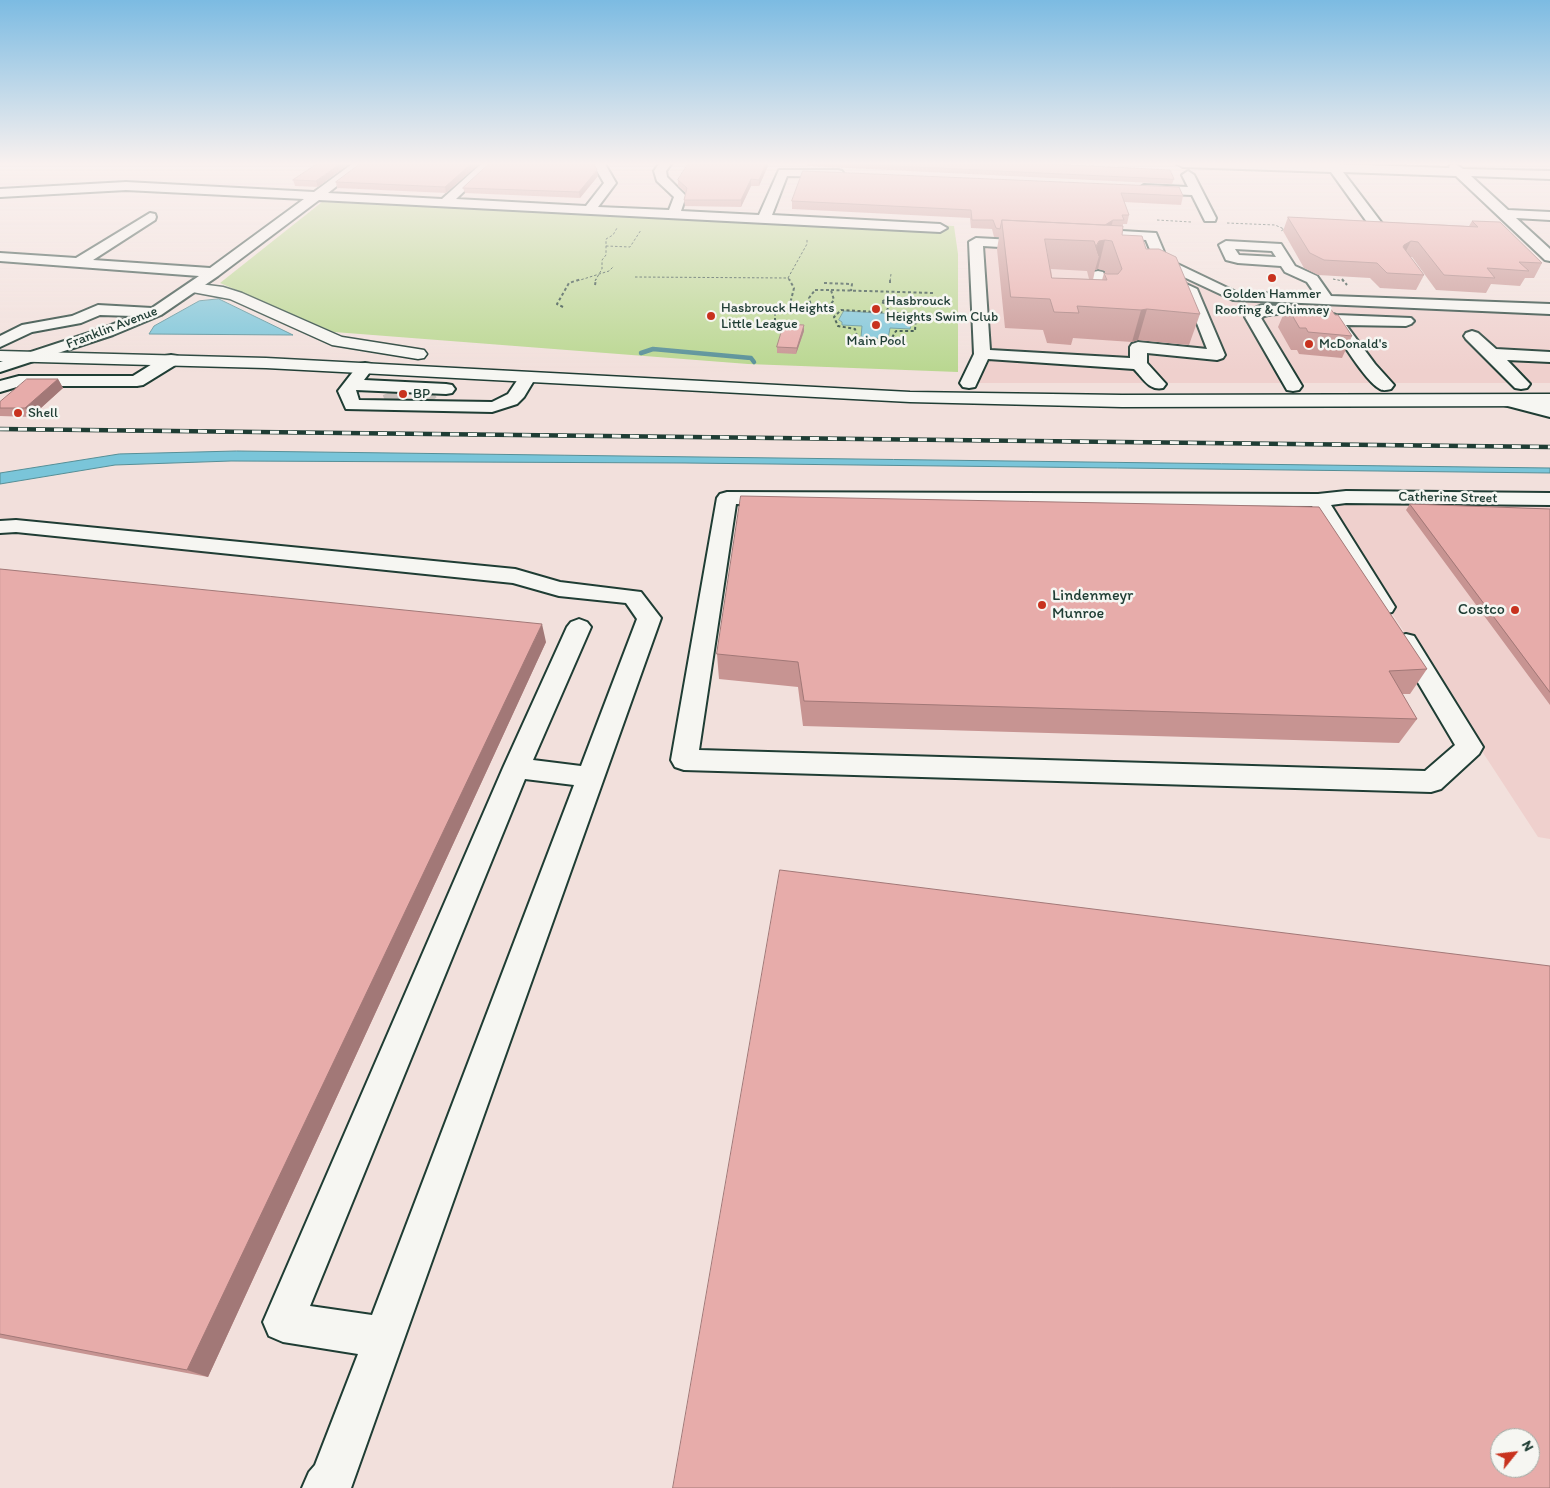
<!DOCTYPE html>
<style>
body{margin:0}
#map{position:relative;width:1550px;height:1488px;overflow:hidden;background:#f2e0dc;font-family:Itim,sans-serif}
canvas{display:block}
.north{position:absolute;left:1490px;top:1428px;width:50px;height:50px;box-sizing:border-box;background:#f6f6f2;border:1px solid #a0aca6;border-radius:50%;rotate:61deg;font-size:14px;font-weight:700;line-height:20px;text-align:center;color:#1f3d34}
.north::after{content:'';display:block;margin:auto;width:18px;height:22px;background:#c8321e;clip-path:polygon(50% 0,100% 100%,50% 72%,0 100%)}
</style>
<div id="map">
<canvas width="1550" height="1488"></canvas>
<div class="north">N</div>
</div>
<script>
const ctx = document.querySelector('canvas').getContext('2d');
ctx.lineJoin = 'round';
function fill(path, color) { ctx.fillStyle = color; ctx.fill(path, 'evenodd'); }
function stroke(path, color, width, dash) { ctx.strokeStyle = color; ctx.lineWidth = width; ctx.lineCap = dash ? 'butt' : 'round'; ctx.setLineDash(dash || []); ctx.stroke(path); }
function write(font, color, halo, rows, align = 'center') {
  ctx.font = font + ' Itim,sans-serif'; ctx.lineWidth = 5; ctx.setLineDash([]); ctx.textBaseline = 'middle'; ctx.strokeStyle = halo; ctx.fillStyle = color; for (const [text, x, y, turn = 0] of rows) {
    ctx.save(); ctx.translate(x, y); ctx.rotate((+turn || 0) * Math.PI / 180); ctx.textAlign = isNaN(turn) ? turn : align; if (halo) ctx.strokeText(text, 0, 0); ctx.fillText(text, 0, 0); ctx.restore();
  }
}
fill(new Path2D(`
 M976,242L1137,250L1233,296L1550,309V383H970Z
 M1318,500L1550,506V839L1538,837Z`), '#efd0cd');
fill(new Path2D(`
 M322,202L777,223L782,217L954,226L958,254V372L748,364L334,332L220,283Z`), '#b9d790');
const water = new Path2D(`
 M219,299L293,335L149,334L154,326L199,301Z
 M844,311L911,315L913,324L911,325L910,329L890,328L888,339L861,337L862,326L842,325V322L839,320Z
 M237,451L1550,468V473L685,463L231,461L115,465L0,484V473L119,454Z`);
fill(water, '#7ac5d9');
stroke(water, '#568f97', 1);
stroke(new Path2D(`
 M641,353L653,349L751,358L754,362`), '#568f97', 4.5);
stroke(new Path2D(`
 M390,392L394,401
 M424,393L430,402`), '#c8bfba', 16, [16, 8]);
const minor = new Path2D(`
 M352,164H365L328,193L442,199L481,164H493L456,199L586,206L604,183L593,164H605L616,183L598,207L669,210L674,197L657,181L654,171L659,164H671L666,171L667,177L686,196L681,211L759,215L779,170H838L842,171L844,174L842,177L787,176L772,215L940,224L947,228L940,232L319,200L218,276L161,315L113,335L0,372V362L101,329L133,316L100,315L81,323L32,332L0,347V336L22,325L72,316L98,305L152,308L199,276L0,261V253L76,258L150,213L155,214L156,217L155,220L93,260L210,268L304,199L126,190L0,197V189L126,182L314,192Z
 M1177,164H1337L1449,168L1450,165L1455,164L1463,169L1550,171V179L1471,176L1508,210L1550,212V220L1516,218L1550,249V261L1545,260L1456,176L1343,172L1384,226L1377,230L1372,229L1331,172L1183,167Z
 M1188,171L1194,175L1216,218L1215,221H1205L1192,195L1144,193L1138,189L1144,185L1188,187L1182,175Z
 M1087,229L1156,233L1167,259L1236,292L1316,295L1307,282L1285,272L1281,266L1238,263L1226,260L1219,245L1226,241L1281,244L1295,266L1317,276L1331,296L1550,304V314L1233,300L1156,264L1146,240L1082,236L1080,233L1082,230ZM1235,249L1272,251L1276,257L1239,255Z
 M976,238L1033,241L1040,245L1033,249L983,246L990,350L1130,358V347L1132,344L1138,342L1207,349L1186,295L1153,278L1151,275L1153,272L1158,271L1197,289L1225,355L1223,358L1217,360L1147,353V363L1166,384L1163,388C1149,391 1143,378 1134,369L988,359L975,387L969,388L963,387L960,383L974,354L969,242Z
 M1098,271L1103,272L1105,275L1112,300L1109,303H1099L1096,300L1091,275L1093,272Z
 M1262,305L1293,307L1296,310L1293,313C1283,316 1270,311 1261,318L1302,386L1299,390L1293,391L1287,390L1245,317L1257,307Z
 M1326,312L1336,315L1411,318L1414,321L1411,324L1406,326L1346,325L1375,364L1394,385L1391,389C1387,390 1383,391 1380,389C1365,381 1340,338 1329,323L1321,320L1318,317L1321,314Z
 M1472,331L1478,333L1496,349L1550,352V362L1507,360L1530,384L1527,388L1521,389L1515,388L1466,339L1464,336L1466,333Z
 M171,355L177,356L179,360L177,364L143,385L137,386H20L0,392V381L19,376H133L165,356Z
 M365,363L371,364L373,368L364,380L446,384L452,385L455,389L452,393L446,394L356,390L359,400L492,402L508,394L522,373H534L536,377L524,397L517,404L492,412L346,409L338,391L359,364Z
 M1510,396L1550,406V417L1504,405L1501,401L1504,397Z
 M1346,491L1550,493V505L1346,503L1331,505L1395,607L1392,612L1384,614L1376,612L1312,506L736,504L699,750L1425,771L1455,745L1394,642L1398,636L1406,634L1414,636L1483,747L1479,754L1441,789L1431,792L684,770L675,767L671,760L717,498L720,494L727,492L1318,494Z
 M16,520L515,569L560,582L641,592L661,618L351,1488H302L309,1472L315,1465L358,1354L283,1342L269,1336L263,1322L503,768L567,627L571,622L579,619L587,622L591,627L533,760L581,766L637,619L626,603L559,596L513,583L16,532L0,533V521ZM525,779L574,785L372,1315L310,1306Z`);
const highway = new Path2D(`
 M192,283L223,287L242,293L342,337L418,349L424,350L427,354L424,358L418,359L332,345L230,299L187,291L184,288L187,285Z
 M0,351L266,358L910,392L1122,395L1550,394V406L1122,407L910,402L266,368L0,361Z`);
stroke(minor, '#1f3d34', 4);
stroke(highway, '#1f3d34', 3);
stroke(new Path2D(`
 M1157,220L1191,222
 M1227,223L1275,225L1284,229L1281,231
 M606,246L630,247L641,230
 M635,277L788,278L790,281
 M788,278L807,244V238
 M1333,279L1343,281
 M577,281L609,271L614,266
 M595,281L602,269V260L606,255V239L613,235L617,228
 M890,281L891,274`), '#1f3d34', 1, [2.5, 2]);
stroke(new Path2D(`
 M1342,279L1347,285
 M824,283L852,284L851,291
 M890,283V279
 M595,285L596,279
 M815,290H831L834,300L828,307L811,306L809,298Z
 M831,290L934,293
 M889,298L895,299L896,303L889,305L881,302Z
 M563,307L557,304L569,283L581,279
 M841,310L916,314L915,331H896L890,341L875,343L858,340L855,329L838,326L834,317Z
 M887,311L889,305
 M775,321V312H788L794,288L789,279`), '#1f3d34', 2, [3, 2.5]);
fill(minor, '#f6f6f2');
fill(highway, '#f6f6f2');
const rail = new Path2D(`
 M0,429L1550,447`);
stroke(rail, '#1f3d34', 4.5);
stroke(rail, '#f6f6f2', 3, [9]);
fill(new Path2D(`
 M317,164L318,187L295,186L293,180Z
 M479,164L446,193L337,188L336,182Z
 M807,164H1051L1174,179L1172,184L807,166Z
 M768,166L759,186H751L741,207L685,206L684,200L686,193L678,186V180Z
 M803,171L1183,196L1181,205L1124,202L1129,215L1127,224H1123L1122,235L1146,249L1200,314L1189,345L1138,340L1132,342L1073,338L1071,345L1047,343L1043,330L1005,328L997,249L999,237H994L992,229L971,228L970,218L792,209V201ZM1051,269L1087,271L1089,279L1052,278ZM1098,269L1105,271V273H1104L1102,280H1093L1095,270Z
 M598,176L580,198L465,193L463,188Z
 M1288,217L1469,226L1472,221L1542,263L1534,278H1525L1520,286L1491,284L1486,293L1436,290L1412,257H1410L1424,275L1416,290L1380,288L1370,278L1318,275L1304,268L1283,231Z
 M1287,306L1335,315L1352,336L1342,358L1299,354L1297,350H1291L1278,327Z
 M804,331L796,354L777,353V347Z
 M58,379L63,388L31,417L0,416V402Z
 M1410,504L1550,509V705L1406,510Z
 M0,569L546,642L208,1377L0,1338Z
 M717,654L1427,669L1410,694H1402L1417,719L1399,743L803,726L798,687L719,679Z`), '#c79492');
fill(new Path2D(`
 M340,164H349L318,187L316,181Z
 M471,164H479L446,193L445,187Z
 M766,164H768V166L759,186V180Z
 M597,170L598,176L580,198L579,192Z
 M751,179V186L741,207V200Z
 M1113,220L1111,228L1105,225Z
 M1105,240L1098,269L1095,270L1099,256L1096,248L1099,241Z
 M1411,241L1404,255L1397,259L1404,245Z
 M1147,309L1138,340L1132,342L1141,310Z
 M804,325V331L796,354L797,348Z
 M58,379L63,388L31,417L25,408Z
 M542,624L546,642L208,1377L187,1370Z`), '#a27877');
const building = new Path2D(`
 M317,164H340L316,181L293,180Z
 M360,164H471L445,187L336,182Z
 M489,164H594L597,170L579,192L463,188Z
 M688,164H766L759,180L751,179L741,200H684L687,188L678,180Z
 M853,164H1051L1170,170L1174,179Z
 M803,171L1179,187L1183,196L1121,193L1129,215H1122L1124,220H1113L1105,225L1002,220L1000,229L996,228L993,220H972L971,210L792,201Z
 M1288,217L1478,227L1472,221L1500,222L1542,263L1519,262L1529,271L1487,268L1495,278L1444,275L1418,242L1411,241L1404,245L1403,247L1424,275L1387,273L1377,263L1324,260L1310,253Z
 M1002,220L1123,226L1122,235L1142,236L1146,249H1159L1176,257L1200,314L1147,309L1141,310L1077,306L1079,313L1054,312L1050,299L1011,297ZM1045,239L1094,241L1099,256L1096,246L1099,241L1105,240L1112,241L1122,269L1118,274H1107L1104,273L1107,280L1052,278Z
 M1287,306L1330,308L1335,315H1338L1352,336L1308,332L1306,328H1300Z
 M784,324L804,325L797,348L777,347Z
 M27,379H58L25,408H0V402Z
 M741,496L1319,507L1427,669L1389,671L1417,719L804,701L798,662L717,654Z
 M1410,504L1550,509V692Z
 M0,569L542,624L187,1370L0,1334Z
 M780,870L1550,966V1488H673ZM1500,1438H1530V1468H1500Z`);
fill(building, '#e7acaa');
stroke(building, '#a27877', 1);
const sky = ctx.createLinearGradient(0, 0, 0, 372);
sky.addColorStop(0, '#7cbbe2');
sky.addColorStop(0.44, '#f9f1ef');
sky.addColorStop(1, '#f9f1ef00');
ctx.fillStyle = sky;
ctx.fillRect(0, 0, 1550, 372);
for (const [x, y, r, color] of [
 [1272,278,5,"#c8321e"],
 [876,309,5,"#c8321e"],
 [711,316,5,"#c8321e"],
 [876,325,5,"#c8321e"],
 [1309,344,5,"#c8321e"],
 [403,394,5,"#c8321e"],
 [18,413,5,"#c8321e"],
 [1042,605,5,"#c8321e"],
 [1515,610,5,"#c8321e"]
]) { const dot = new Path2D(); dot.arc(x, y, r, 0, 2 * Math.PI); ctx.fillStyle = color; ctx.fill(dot); stroke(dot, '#f6f6f2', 2); }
write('14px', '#1f3d34', '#f6f6f2', [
 ["Golden Hammer",1272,294,"center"],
 ["Roofing & Chimney",1272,310,"center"],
 ["Hasbrouck",886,301],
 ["Heights Swim Club",886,317],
 ["Hasbrouck Heights",721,308],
 ["Little League",721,324],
 ["Main Pool",876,341,"center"],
 ["McDonald's",1319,344],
 ["BP",413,394],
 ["Shell",28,413]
], 'left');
write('14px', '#1f3d34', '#f6f6f2', [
 ["Franklin Avenue",112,328,-21],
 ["Catherine Street",1448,498,1]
]);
write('16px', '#1f3d34', '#f6f6f2', [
 ["Lindenmeyr",1052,596],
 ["Munroe",1052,614],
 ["Costco",1505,610,"right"]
], 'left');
</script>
